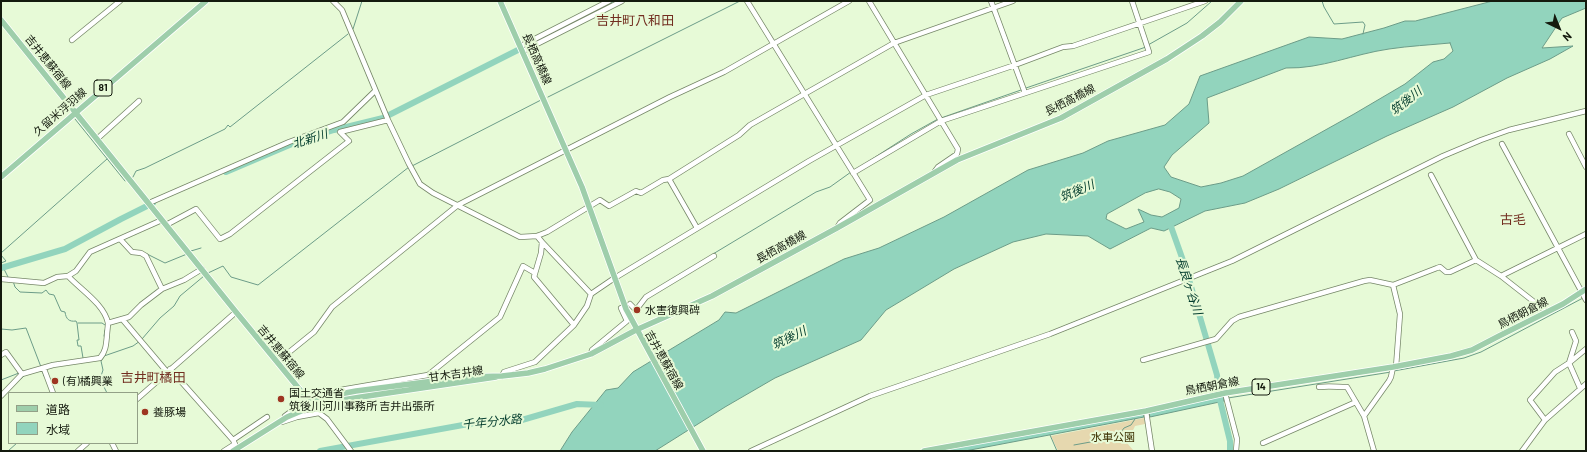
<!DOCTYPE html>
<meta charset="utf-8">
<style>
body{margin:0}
#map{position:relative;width:1587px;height:452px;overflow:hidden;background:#e7fad7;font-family:Barlow,"Noto Sans JP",sans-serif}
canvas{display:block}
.frame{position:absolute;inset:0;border:2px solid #141a0e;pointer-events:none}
.legend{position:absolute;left:8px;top:392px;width:130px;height:52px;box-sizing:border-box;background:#e7fad7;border:1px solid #93a087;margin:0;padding:5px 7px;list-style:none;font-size:12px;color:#141a0e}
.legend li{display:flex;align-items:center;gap:8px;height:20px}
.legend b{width:20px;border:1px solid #93a087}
.north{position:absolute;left:1539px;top:8px;width:40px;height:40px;-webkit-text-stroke:3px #e7fad7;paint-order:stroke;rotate:137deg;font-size:11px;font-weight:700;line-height:16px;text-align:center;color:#141a0e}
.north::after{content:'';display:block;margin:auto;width:14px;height:18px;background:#141a0e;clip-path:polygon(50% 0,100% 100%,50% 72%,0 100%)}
</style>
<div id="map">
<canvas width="1587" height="452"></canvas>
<div class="frame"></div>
<ul class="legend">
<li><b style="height:5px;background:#9eceab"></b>道路</li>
<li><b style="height:11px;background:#92d4bd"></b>水域</li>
</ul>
<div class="north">N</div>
</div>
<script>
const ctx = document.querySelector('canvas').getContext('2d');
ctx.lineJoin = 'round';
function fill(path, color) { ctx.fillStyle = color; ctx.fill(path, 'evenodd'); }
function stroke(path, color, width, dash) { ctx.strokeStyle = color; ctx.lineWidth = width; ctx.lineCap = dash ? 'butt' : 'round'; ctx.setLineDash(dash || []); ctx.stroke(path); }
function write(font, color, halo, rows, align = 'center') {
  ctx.font = font + ' Barlow,"Noto Sans JP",sans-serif'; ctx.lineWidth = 4; ctx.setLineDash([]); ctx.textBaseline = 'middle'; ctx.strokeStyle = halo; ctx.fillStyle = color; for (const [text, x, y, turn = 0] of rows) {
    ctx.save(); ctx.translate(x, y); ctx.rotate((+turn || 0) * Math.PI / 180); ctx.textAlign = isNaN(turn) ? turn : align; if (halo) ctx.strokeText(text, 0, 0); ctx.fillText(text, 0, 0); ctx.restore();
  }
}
fill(new Path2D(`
 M1144,418L1145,424L1135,426L1127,443L1134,451H1058L1051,436Z`), '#e6d8af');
const water = new Path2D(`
 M1493,1H1586V8L1562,18L1542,48L1573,46L1550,59L1507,78L1453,107L1387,136L1279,189L1245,203L1205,211L1164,231L1151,228L1110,249L1088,236L1046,234L1013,242L954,269L886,310L861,340L775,378L725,407L655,451H560L572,432L606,390L618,388L633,372L719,320L725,312L736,313L844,259L879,248L944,217L1028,170L1083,153L1108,141L1165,125L1189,104L1200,76L1309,37L1342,39L1384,28L1405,21H1415ZM1450,43L1453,51L1444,59L1433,62L1405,84L1354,114L1243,176L1221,183L1201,187L1171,177L1164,167L1172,155L1209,123L1207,98L1286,68C1321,69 1354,54 1389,49C1409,46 1430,45 1450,43ZM1159,189L1170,192L1181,199L1179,208L1162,217L1151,215L1138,209L1144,222L1126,229L1106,219L1107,214L1145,193Z
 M1224,396V401L1150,417L1149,413Z
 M1144,414V417L965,451H939Z`);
fill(water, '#92d4bd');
stroke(water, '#6c9c88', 1);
stroke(new Path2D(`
 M1322,1L1324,7L1334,24L1363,22L1365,25L1363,34
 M353,29L362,1
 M1148,45L1187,23L1212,1
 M1026,88L1146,47
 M548,97L740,1
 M941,118L1021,90
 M75,119L125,181
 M866,163L911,134L938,119
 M412,166L541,100
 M133,177L136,171L145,168L225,129L228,125L230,127L348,34
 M191,251L201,248
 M1,253L107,159
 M147,254L165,263L187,254
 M713,254L816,192L830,187L851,172
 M1,255L6,261L1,263
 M3,267L8,277
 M208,273L223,266L231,277L258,285L409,167
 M13,281L15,287L20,292L42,293L46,290L49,294L54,295L61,311L65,312C66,319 69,322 76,321L77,323L79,340H77L78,346H81L83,358
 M78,323H102L105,325
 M1,329L12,330L26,328L41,367
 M104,336L105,330
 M142,339L160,318L174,306L180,296L204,276
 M9,352L10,353
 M104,356L133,346L140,341
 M104,357L101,361L103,370L100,379L107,393
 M42,370L44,376
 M1394,371L1464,358L1481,352L1583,298
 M1,380L19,373
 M19,380L24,376
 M1228,398L1391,372
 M1050,435L1057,451
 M1074,445L1107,439L1121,432L1124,428L1131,425L1135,419
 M112,447L113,451
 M8,451L17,443
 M82,451L90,443`), '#6c9c88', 1);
stroke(new Path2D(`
 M226,172L299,141L334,130L383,118L615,1
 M1169,221L1185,266L1217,375L1220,400L1230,441V451
 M1,268L65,249L121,219L153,203
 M320,451L485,421L515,422L577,404L601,405`), '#92d4bd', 6);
const minor = new Path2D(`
 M333,1L342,10L388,120L409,164L420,184L433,193L520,237L537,236L547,232L600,200L609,206L636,191L641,193L663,180L669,179L739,135L750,125L894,43L1013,1
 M747,1L870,200L840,223L837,228
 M869,1L958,149L957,154L938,167L935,171
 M991,1L1025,93
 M72,40L120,1
 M521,46L609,1
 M523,51L622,1
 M1569,134L1586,167
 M97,139L139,101
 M1502,144L1586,300
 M853,173L941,121L1149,52L1132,1
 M1431,175L1476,260L1501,276L1547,312
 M669,179L697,228
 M149,203L289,142L343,122L375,91
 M166,225L196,209L220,239L230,234L349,141L340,132L388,120
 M537,236L542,242L541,253L534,277L574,325
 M120,239L132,252L141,253L146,256L162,289
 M542,242L591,294
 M618,276L809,161L926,95L1015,65L1063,47L1073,46L1205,1
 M1501,276L1586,234
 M1,279L44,283L57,277L68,276L76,271L90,252L162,220
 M1393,285L1400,314L1396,367
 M630,304L636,310L646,297L714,256
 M123,320L167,372
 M108,323L129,317L141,305L162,289L184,280L202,269
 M591,354L592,350L627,321L621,308
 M1,355L6,352L22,374
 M1143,360L1216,339L1232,321L1239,317L1364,281L1370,280L1393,285L1437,268L1440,267L1446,272H1450L1476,260
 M277,362L314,332L332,307L458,205L670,97L724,72L849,1
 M44,369L53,393
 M170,369L233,440L235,444L224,451
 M502,376L504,372L535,362L574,325L587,306L591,294L613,279
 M1319,387C1329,386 1337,387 1347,387L1364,416
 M1580,388L1569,363L1586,349
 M1225,393L1237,439L1236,451
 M1,396L22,374L53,365L100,358C106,351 106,345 107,335C107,332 108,327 108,323C104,304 81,290 68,276
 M305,396L428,375L500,317L523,266L535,273
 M137,399L236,312
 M1146,411L1152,451
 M285,416L308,399
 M1545,420L1530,400L1555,372L1569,363L1576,341L1572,332
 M282,422L297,417L319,413L327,419L351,451
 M233,440L267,417
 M112,443L116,451
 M1263,443L1356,402
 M78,451L87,443
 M751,451L870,396L1050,334L1232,261L1443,156L1481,140L1509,130L1586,111
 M1374,451L1364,416L1389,381L1391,377L1393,367
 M1522,451L1545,420L1586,384`);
const major = new Path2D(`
 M500,1L582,187L626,309L703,451
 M1,20L236,312L305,396L308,399H313L356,391L465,377L502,376L528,373L545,369L591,354L636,330L712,296L837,228L957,160L1061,118L1167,59L1202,36L1220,22L1241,1
 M1,177L206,1
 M233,451L287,417L318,404L361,397L496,377
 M924,451L1146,411L1225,393L1393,367L1451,356L1472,350L1499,336L1563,304L1586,289`);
stroke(minor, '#768768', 6);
stroke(major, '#fff', 7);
stroke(minor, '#fff', 4.5);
stroke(major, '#9eceab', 5.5);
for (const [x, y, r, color] of [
 [637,310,4,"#9e3521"],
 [55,381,4,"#9e3521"],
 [281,399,4,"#9e3521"],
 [145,412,4,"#9e3521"]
]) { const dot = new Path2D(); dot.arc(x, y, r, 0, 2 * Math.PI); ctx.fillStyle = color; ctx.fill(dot); stroke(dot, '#e7fad7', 1.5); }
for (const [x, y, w] of [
 [103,88,18],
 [1261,387,18]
]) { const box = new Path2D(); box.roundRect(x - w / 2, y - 8, w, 16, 3); ctx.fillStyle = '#e7fad7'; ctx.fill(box); stroke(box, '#141a0e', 1); }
write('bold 10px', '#141a0e', null, [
 ["81",103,88],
 ["14",1261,387]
]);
write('11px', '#141a0e', '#e7fad7', [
 ["長栖高橋線",537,59,66],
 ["吉井恵蘇宿線",48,62,51],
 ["長栖高橋線",1070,100,-27],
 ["久留米浮羽線",60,112,-41],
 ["長栖高橋線",781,247,-29],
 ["鳥栖朝倉線",1523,313,-27],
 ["吉井恵蘇宿線",281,352,50],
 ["吉井恵蘇宿線",664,360,61],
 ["甘木吉井線",456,374,-8],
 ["鳥栖朝倉線",1212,386,-11]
]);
write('11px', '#141a0e', '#e7fad7', [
 ["水害復興碑",645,310],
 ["(有)橘興業",63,381],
 ["国土交通省",289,393],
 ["筑後川河川事務所 吉井出張所",289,406],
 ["養豚場",153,412]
], 'left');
write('11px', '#3c2f01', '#e7fad7', [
 ["水車公園",1113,437]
]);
write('italic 12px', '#003b2c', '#e7fad7', [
 ["筑後川",1406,101,-39],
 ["北新川",310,139,-18],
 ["筑後川",1077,191,-23],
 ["長良ヶ谷川",1189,286,72],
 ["筑後川",789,338,-26],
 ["千年分水路",492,422,-6]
]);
write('13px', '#722e20', '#e7fad7', [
 ["吉井町八和田",635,21],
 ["古毛",1513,220],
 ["吉井町橘田",153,378]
]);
</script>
